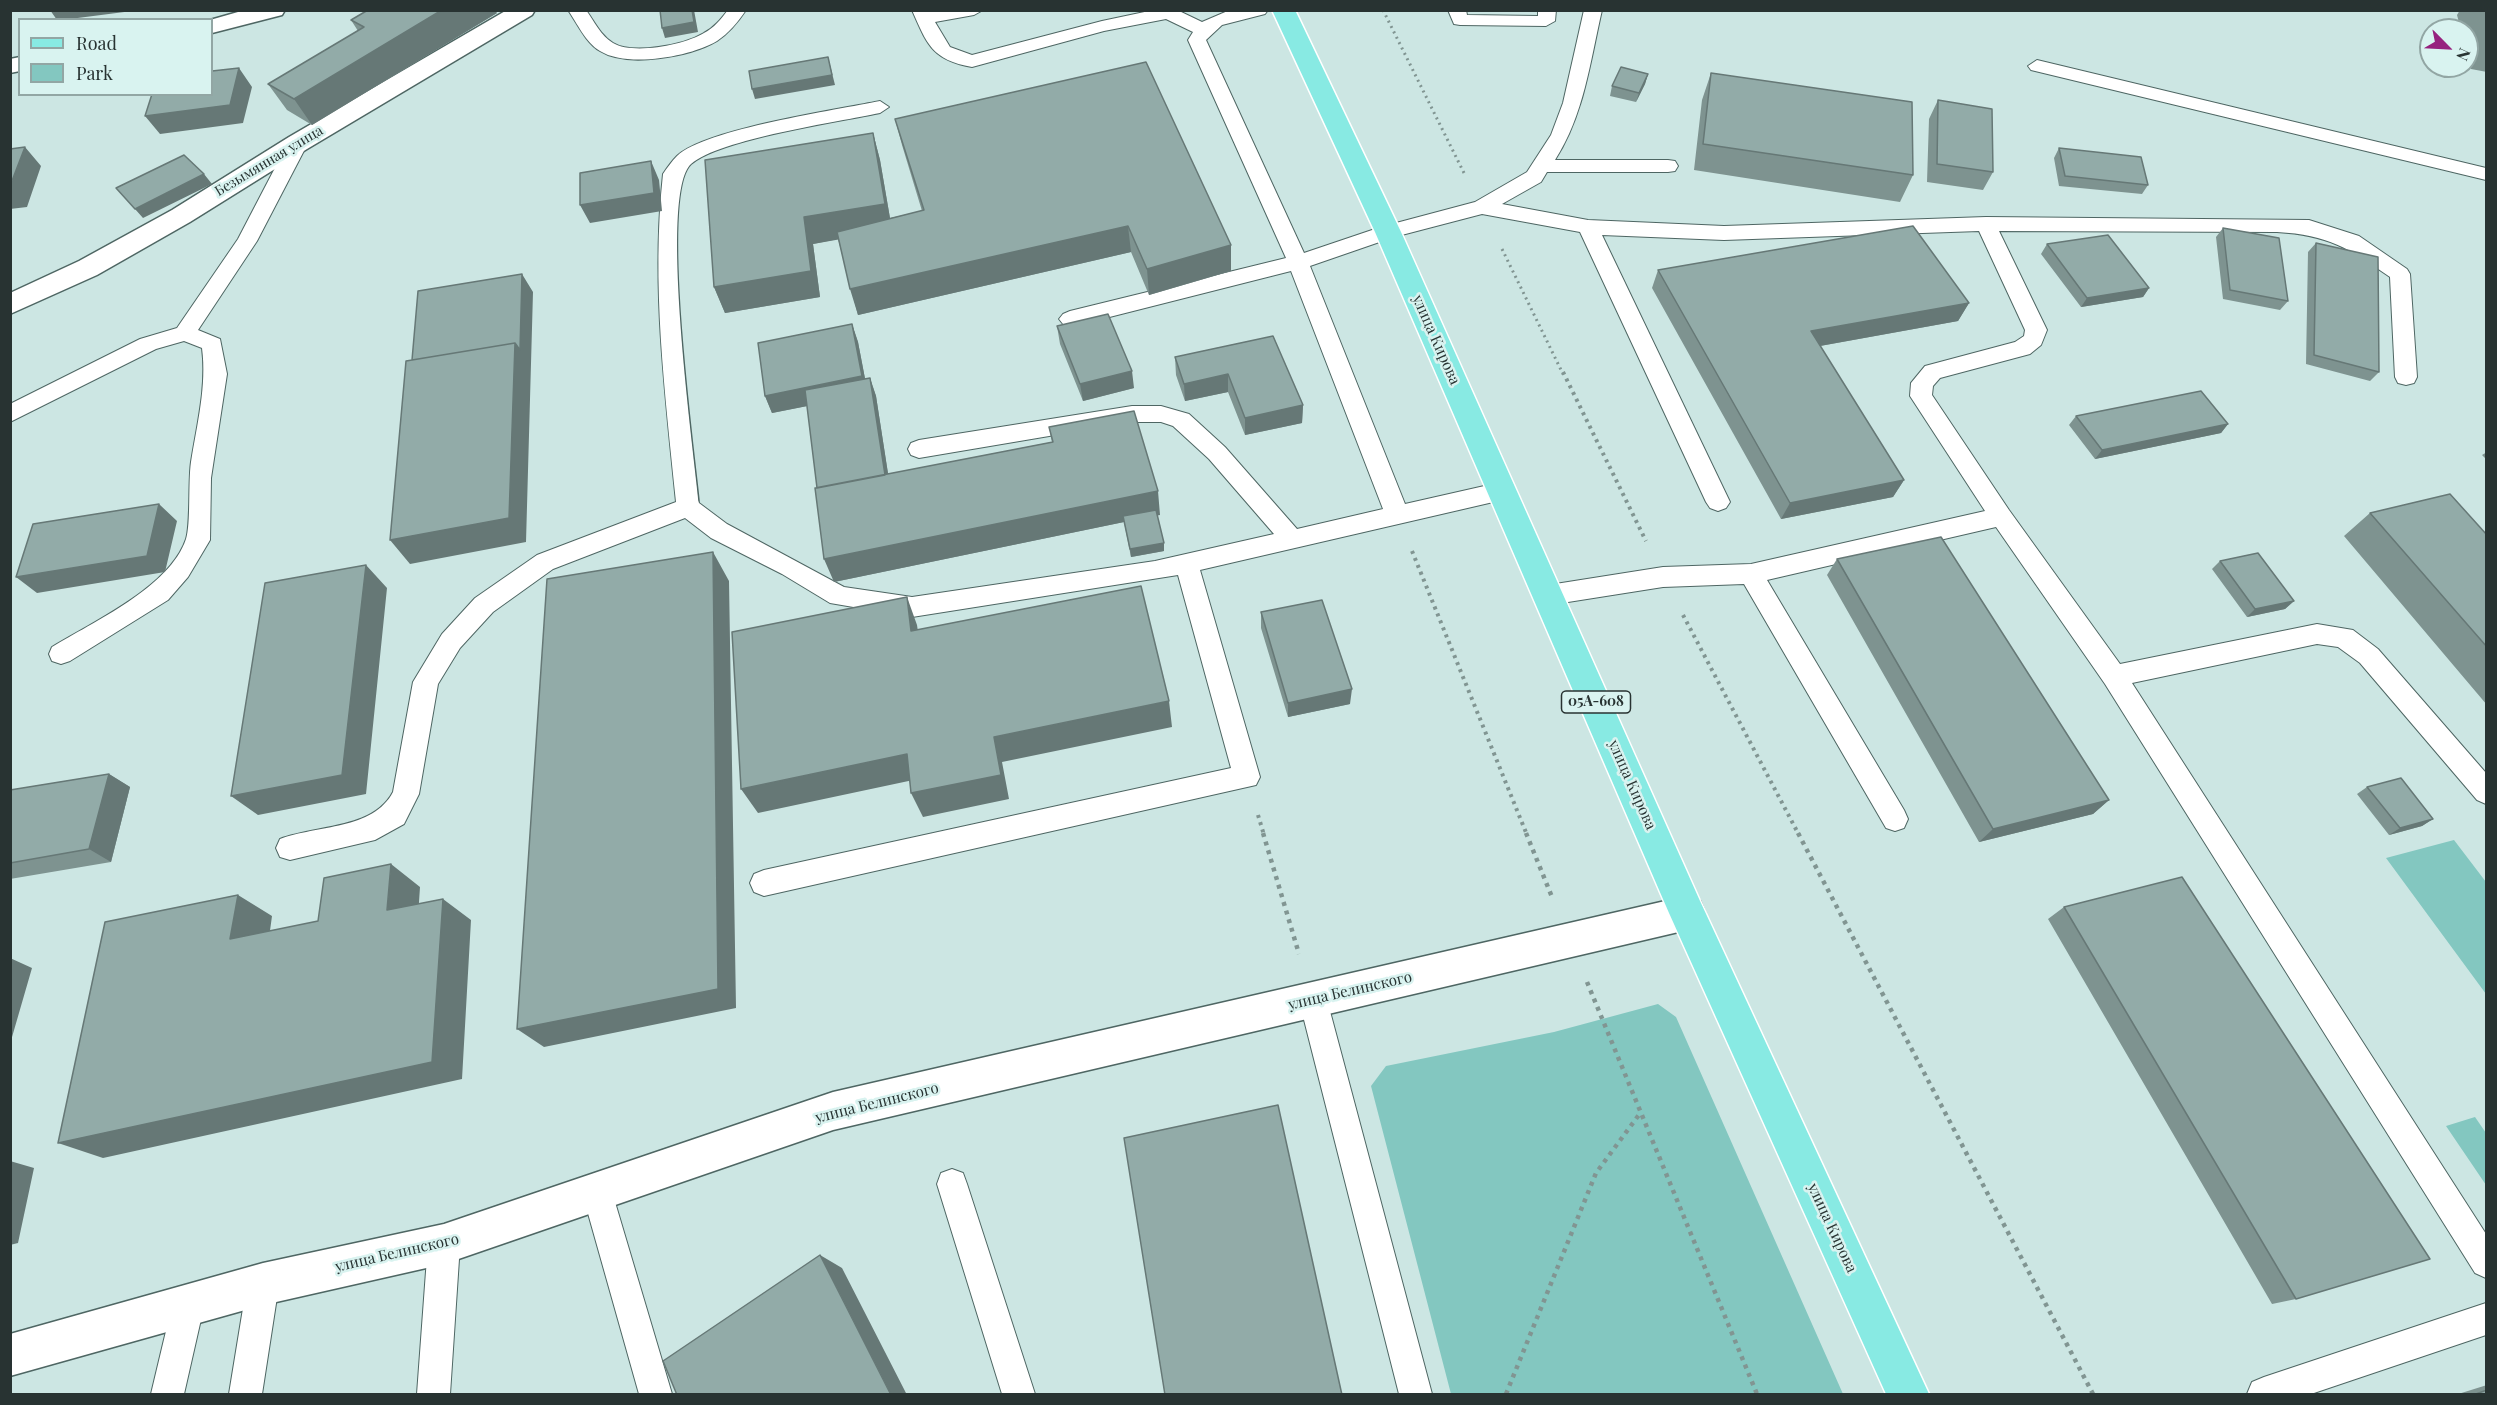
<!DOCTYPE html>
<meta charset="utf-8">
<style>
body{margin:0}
#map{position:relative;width:2497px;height:1405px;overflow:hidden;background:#cce6e3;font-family:"Playfair Display",serif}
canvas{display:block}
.frame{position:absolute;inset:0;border:12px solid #283332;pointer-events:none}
.legend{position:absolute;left:18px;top:18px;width:195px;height:78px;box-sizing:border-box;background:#d9f3f0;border:2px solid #92a6a4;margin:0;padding:8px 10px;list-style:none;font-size:18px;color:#283332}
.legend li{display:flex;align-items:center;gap:12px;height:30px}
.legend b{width:30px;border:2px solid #92a6a4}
.north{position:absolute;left:2419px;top:18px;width:60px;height:60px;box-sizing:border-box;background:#d9f3f0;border:2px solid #92a6a4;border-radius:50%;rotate:114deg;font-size:16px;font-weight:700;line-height:24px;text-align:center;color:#283332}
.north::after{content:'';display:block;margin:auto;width:21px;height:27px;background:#96217e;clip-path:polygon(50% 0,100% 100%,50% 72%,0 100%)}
</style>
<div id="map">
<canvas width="2497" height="1405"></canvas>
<div class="frame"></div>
<ul class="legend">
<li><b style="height:8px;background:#88eae3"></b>Road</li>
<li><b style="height:16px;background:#83c7c0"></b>Park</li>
</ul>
<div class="north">N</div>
</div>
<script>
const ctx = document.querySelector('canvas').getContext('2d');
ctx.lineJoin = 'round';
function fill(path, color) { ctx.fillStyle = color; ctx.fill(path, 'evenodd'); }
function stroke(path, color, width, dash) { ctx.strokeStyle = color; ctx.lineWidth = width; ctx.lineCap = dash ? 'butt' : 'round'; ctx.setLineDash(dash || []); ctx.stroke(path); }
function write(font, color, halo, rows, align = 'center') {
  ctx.font = font + ' "Playfair Display",serif'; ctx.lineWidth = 5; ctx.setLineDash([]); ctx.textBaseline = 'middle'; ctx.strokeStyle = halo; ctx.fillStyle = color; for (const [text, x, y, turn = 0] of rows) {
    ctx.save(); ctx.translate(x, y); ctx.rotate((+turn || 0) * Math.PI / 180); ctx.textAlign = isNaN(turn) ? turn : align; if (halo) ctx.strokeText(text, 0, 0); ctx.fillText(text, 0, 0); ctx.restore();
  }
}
fill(new Path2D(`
 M2454,840L2486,882V994L2386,858Z
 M1658,1004L1676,1017L1843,1394H1451L1371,1086L1386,1066L1554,1032Z
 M2475,1117L2486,1133V1185L2446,1126Z`), '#83c7c0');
const lane = new Path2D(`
 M568,10H586C594,21 601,36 613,43C633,55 684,45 704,33C714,28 721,19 728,10H746C738,22 729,33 717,41C690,57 627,68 600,51C586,43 577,23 568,10Z
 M912,10H983L974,15L935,22L950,47L972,55L1102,21L1154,10H1177L1202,22L1230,10H1268L1265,14L1222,25L1206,40L1304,253L1381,227L1475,202L1527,172L1551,135L1563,103L1584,10H1602C1590,62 1584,115 1555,160H1668L1675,161L1678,166L1675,171L1668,172H1547L1541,182L1502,204L1588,220L1724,226L1986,217L2309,220L2359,236L2407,269L2410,274L2417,377L2414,383L2406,385L2398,383L2395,377L2390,277C2348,248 2329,235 2277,232L1999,231L2047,330L2041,345L2030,354L1940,378L1933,386L1932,395L2009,510L2120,664L2317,624L2353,630L2378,649L2486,773V804L2477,800L2360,663L2338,647L2317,644L2132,683L2486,1234V1278L2475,1273L2105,684L1996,527L1767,580L1904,810L1908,819L1904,828L1895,831L1886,828L1744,584L1663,587L1549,605L1540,602L1537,595L1540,588L1549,585L1663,567L1751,564L1985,511L1910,396L1911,383L1925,366L2015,342L2024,336L2025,330L1979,231L1724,240L1602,235L1730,502L1726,508L1718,511L1710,508L1706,502L1580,232L1482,214L1394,237L1310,266L1405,504L1502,482L1510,485L1514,491L1510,497L1502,500L1200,570L1260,777L1256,785L764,896L754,892L750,883L754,874L764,870L1231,768L1178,575L912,617L830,603L782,574L711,538L685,518L553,569L493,612L460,648L438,684L419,794L404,824L375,840L290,860L280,857L276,848L280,839C317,825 373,830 393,792L413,682L442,634L475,598L537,555L676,502C665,393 651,284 663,174C667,168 672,161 677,156C705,129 837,110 880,101L889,107L880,113C838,122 720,139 691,164C658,194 694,451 699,503L727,524L844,587L912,597L1155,561L1274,534L1209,459L1173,426L1161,422H1132L919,458L911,455L908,449L911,443L919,440L1132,406H1161L1189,414L1225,447L1297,529L1383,509L1291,271L1070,327L1063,324L1059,319L1063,314L1070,311L1286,258L1188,40L1193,32L1166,19L1104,31L972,67C932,60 927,44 912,10Z
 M1448,10H1466L1467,15L1538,16V10H1556L1555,21L1546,26L1460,25L1454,24Z
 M2037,60L2486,168V180L2031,70L2028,66Z
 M298,137L305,139L308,143L257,241L198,330L220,339L227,374L211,478L210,540L188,577L168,600L70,661L61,664L52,661L49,654L52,647C93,622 170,587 186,539C191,524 188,482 191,462C197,424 207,386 202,348L184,341L156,349L10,422V404L140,339L177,328L238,239L288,143L291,139Z
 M1313,986L1323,990L1327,1000L1432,1394H1399L1299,1000L1303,990Z
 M952,1169L963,1173L967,1184L1035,1394H1002L937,1184L941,1173Z
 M597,1177L608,1181L612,1192L672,1394H639L582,1192L586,1181Z
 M444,1228L455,1233L460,1244L450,1394H417L428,1244L433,1233Z
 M263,1268L274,1273L279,1284L262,1394H229L247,1284L252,1273Z
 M188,1290L199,1295L204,1306L184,1394H151L172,1306L177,1295Z
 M2486,1303V1335L2311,1394H2247L2252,1382L2264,1377Z`);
const street = new Path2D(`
 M245,10H285L282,15L212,33L210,20Z
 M507,10H535L532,15L307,149L190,222L97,275L10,314V293L79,261L172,210L289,137Z
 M20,57V71L10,73V59Z
 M1687,896L1700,901L1705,913L1700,925L1687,930L833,1130L444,1264L263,1305L10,1376V1334L263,1263L444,1224L833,1092Z`);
const primary = new Path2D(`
 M1272,10H1295L1401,232L1700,901L1929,1394H1886L1669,913L1375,232Z`);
stroke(lane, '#4e6663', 2);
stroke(street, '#4e6663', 3);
stroke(primary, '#fff', 3);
stroke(new Path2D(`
 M1383,10L1465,175
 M1502,249L1563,374`), '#819592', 3, [2, 4]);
stroke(new Path2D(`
 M1563,372L1646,541
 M1412,551L1527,835
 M1683,615L1799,835
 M1258,815L1264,835`), '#819592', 4, [3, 4.5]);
stroke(new Path2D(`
 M1263,833L1299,954
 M1526,833L1552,897
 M1798,833L2093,1394
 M1587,982L1757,1394
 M1506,1394L1596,1173L1641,1112`), '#819592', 4.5, [4, 5]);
fill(lane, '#fff');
fill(street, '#fff');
fill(primary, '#88eae3');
fill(new Path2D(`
 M2460,10H2487V72L2471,69L2467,55V30H2461L2457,15Z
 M497,13L312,125L287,110L268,84L358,31L351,20Z
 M1711,73L1913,175L1900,202L1694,170L1702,100Z
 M1648,74L1645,84L1636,102L1610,96L1612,86Z
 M1938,100L1993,172L1983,190L1927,182L1929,119Z
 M895,119L1231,271L1149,295L1131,252L858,315L838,239L813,244L820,297L725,313L714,287L873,133L880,160L890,218L922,211L902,145Z
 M2059,148L2148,185L2142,194L2059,186L2054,158Z
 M2223,228L2288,301L2280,310L2223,299L2216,237Z
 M2316,243L2379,372L2370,381L2306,364L2308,252Z
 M2047,244L2149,288L2143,297L2081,307L2041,254Z
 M1658,270L1969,303L1958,321L1820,346L1904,480L1893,497L1781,519L1652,288Z
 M852,324L858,342L865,379L870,378L876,396L888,474L1052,442L1049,427L1160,515H1157L1164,551L1131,557L1124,522L834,582L817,488L807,406L772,413L765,396Z
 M1057,326L1134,388L1083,401L1060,344Z
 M1273,336L1303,405L1302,423L1245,435L1228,392L1185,401L1176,375L1175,357Z
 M2076,416L2228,424L2221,433L2095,459L2069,425Z
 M2487,452V460L2482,455Z
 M2370,513L2487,535V705L2344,536Z
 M1837,559L2109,800L2093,814L1979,842L1827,575Z
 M2220,561L2294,601L2285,609L2247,617L2212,569Z
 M1261,612L1350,704L1288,717L1261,628Z
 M109,774L130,787L111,862L10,879V790Z
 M2367,787L2433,819L2422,826L2389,835L2357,794Z
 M2064,907L2296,1299L2272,1304L2048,919Z
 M2487,1385V1395H2455Z`), '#7e9390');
fill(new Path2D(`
 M50,10H140L62,20H57Z
 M442,10H495L497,13L312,125L294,99Z
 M692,10H694L698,32L665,38L662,28Z
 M828,57L835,85L755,99L752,89Z
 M239,68L252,87L243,123L160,134L145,116Z
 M1648,74L1645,84L1636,102L1639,93Z
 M873,133L880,160L892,230L813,244L820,297L725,313L714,287L804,217Z
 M25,147L41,166L27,207L10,209V186Z
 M651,161L659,180L662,211L590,223L580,205Z
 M204,174L212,184L143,218L135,209Z
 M1128,226L1131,252L858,315L850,289Z
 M1231,245V271L1149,295L1147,269Z
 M522,274L533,292L526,542L410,564L390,540L424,387Z
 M2149,288L2143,297L2081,307L2087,298Z
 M1969,303L1958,321L1803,349L1811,331Z
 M852,324L858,342L868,394L772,413L765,396Z
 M1132,371L1134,388L1083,401L1080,384Z
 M1228,374V392L1185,401L1184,384Z
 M870,378L876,396L892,499L818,495Z
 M1303,405L1302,423L1245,435V418Z
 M2228,424L2221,433L2095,459L2102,450Z
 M1904,480L1893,497L1781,519L1790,503Z
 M1158,491L1160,515L1124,522L1123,516L1124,522L834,582L824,559Z
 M159,504L177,521L165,572L37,593L16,577Z
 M1164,543V551L1131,557L1130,549Z
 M713,552L729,581L736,1008L544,1047L517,1029Z
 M366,565L387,588L366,794L258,815L231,796Z
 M907,597L917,625L922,659L911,631Z
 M2294,601L2285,609L2247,617L2255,609Z
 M1352,689L1350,704L1288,717V703Z
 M1169,701L1172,727L1002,762L1009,799L923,817L911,793L994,737Z
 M907,754L918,779L758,813L741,789Z
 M109,774L130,787L111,862L89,849Z
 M2109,800L2093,814L1979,842L1993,829Z
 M2433,819L2422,826L2389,835L2400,828Z
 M391,864L420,887L417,932L387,910Z
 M238,895L272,916L266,960L230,939Z
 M443,899L471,920L462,1079L103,1158L58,1143Z
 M10,958L32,968L10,1044Z
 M10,1161L34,1168L18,1243L10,1245Z
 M820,1255L842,1268L907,1395H891Z`), '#667876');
const building = new Path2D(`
 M368,10H442L294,99L268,84L364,27L351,20Z
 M660,10H692L694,22L662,28Z
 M828,57L832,75L752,89L749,71Z
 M1146,62L1231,245L1147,269L1128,226L850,289L837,232L924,210L895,119Z
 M1621,67L1648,74L1639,93L1612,86Z
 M239,68L230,105L145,116L152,94H212V71Z
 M1711,73L1912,102L1913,175L1703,144Z
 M1938,100L1992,109L1993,172L1937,164Z
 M873,133L885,204L804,217L811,271L714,287L705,160Z
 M25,147L10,186V149Z
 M2059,148L2141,157L2148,185L2065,176Z
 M184,155L204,174L135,209L116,188Z
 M651,161L654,193L580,205V173Z
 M1913,226L1969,303L1811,331L1904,480L1790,503L1658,270Z
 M2223,228L2279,238L2288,301L2230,290Z
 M2108,235L2149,288L2087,298L2047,244Z
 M2316,243L2378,257L2379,372L2314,355Z
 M522,274L520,350L515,343L412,360L418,291Z
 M1108,314L1132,371L1080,384L1057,326Z
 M852,324L862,376L765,396L758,343Z
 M1273,336L1303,405L1245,418L1228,374L1184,384L1175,357Z
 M515,343L509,518L390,540L406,361Z
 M870,378L885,475L817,488L805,390Z
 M2201,391L2228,424L2102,450L2076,416Z
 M1134,411L1158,491L824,559L815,488L1053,442L1049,427Z
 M2450,494L2487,535V647L2370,513Z
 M159,504L147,556L16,577L33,524Z
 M1156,510L1164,543L1130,549L1123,516Z
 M1941,537L2109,800L1993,829L1837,559Z
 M713,552L718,989L517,1029L547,579Z
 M2258,553L2294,601L2255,609L2220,561Z
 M366,565L342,775L231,796L265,583Z
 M1141,586L1169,701L994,737L1001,775L911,793L907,754L741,789L732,632L907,597L911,631Z
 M1322,600L1352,689L1288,703L1261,612Z
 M109,774L89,849L10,863V790Z
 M2401,778L2433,819L2400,828L2367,787Z
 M391,864L387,910L443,899L432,1062L58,1143L105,922L238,895L230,939L318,921L324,878Z
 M2182,877L2430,1259L2296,1299L2064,907Z
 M1278,1105L1342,1395H1165L1124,1138Z
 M820,1255L891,1395H677L663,1361Z
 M2487,1390V1395H2473Z`);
fill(building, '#92aba8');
stroke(building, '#667876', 1.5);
write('14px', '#283332', '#d9f3f0', [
 ["Безымянная улица",269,161,-31]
]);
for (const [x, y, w] of [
 [1596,702,69]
]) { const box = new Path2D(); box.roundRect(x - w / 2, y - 11, w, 22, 4.5); ctx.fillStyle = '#d9f3f0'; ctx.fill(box); stroke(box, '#283332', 1.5); }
write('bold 14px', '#283332', null, [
 ["05А-608",1596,702]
]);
write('15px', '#283332', '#d9f3f0', [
 ["улица Кирова",1436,340,66],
 ["улица Кирова",1632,785,66],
 ["улица Белинского",1350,991,-13],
 ["улица Белинского",877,1103,-14],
 ["улица Кирова",1832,1228,65],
 ["улица Белинского",397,1253,-13]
]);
</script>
